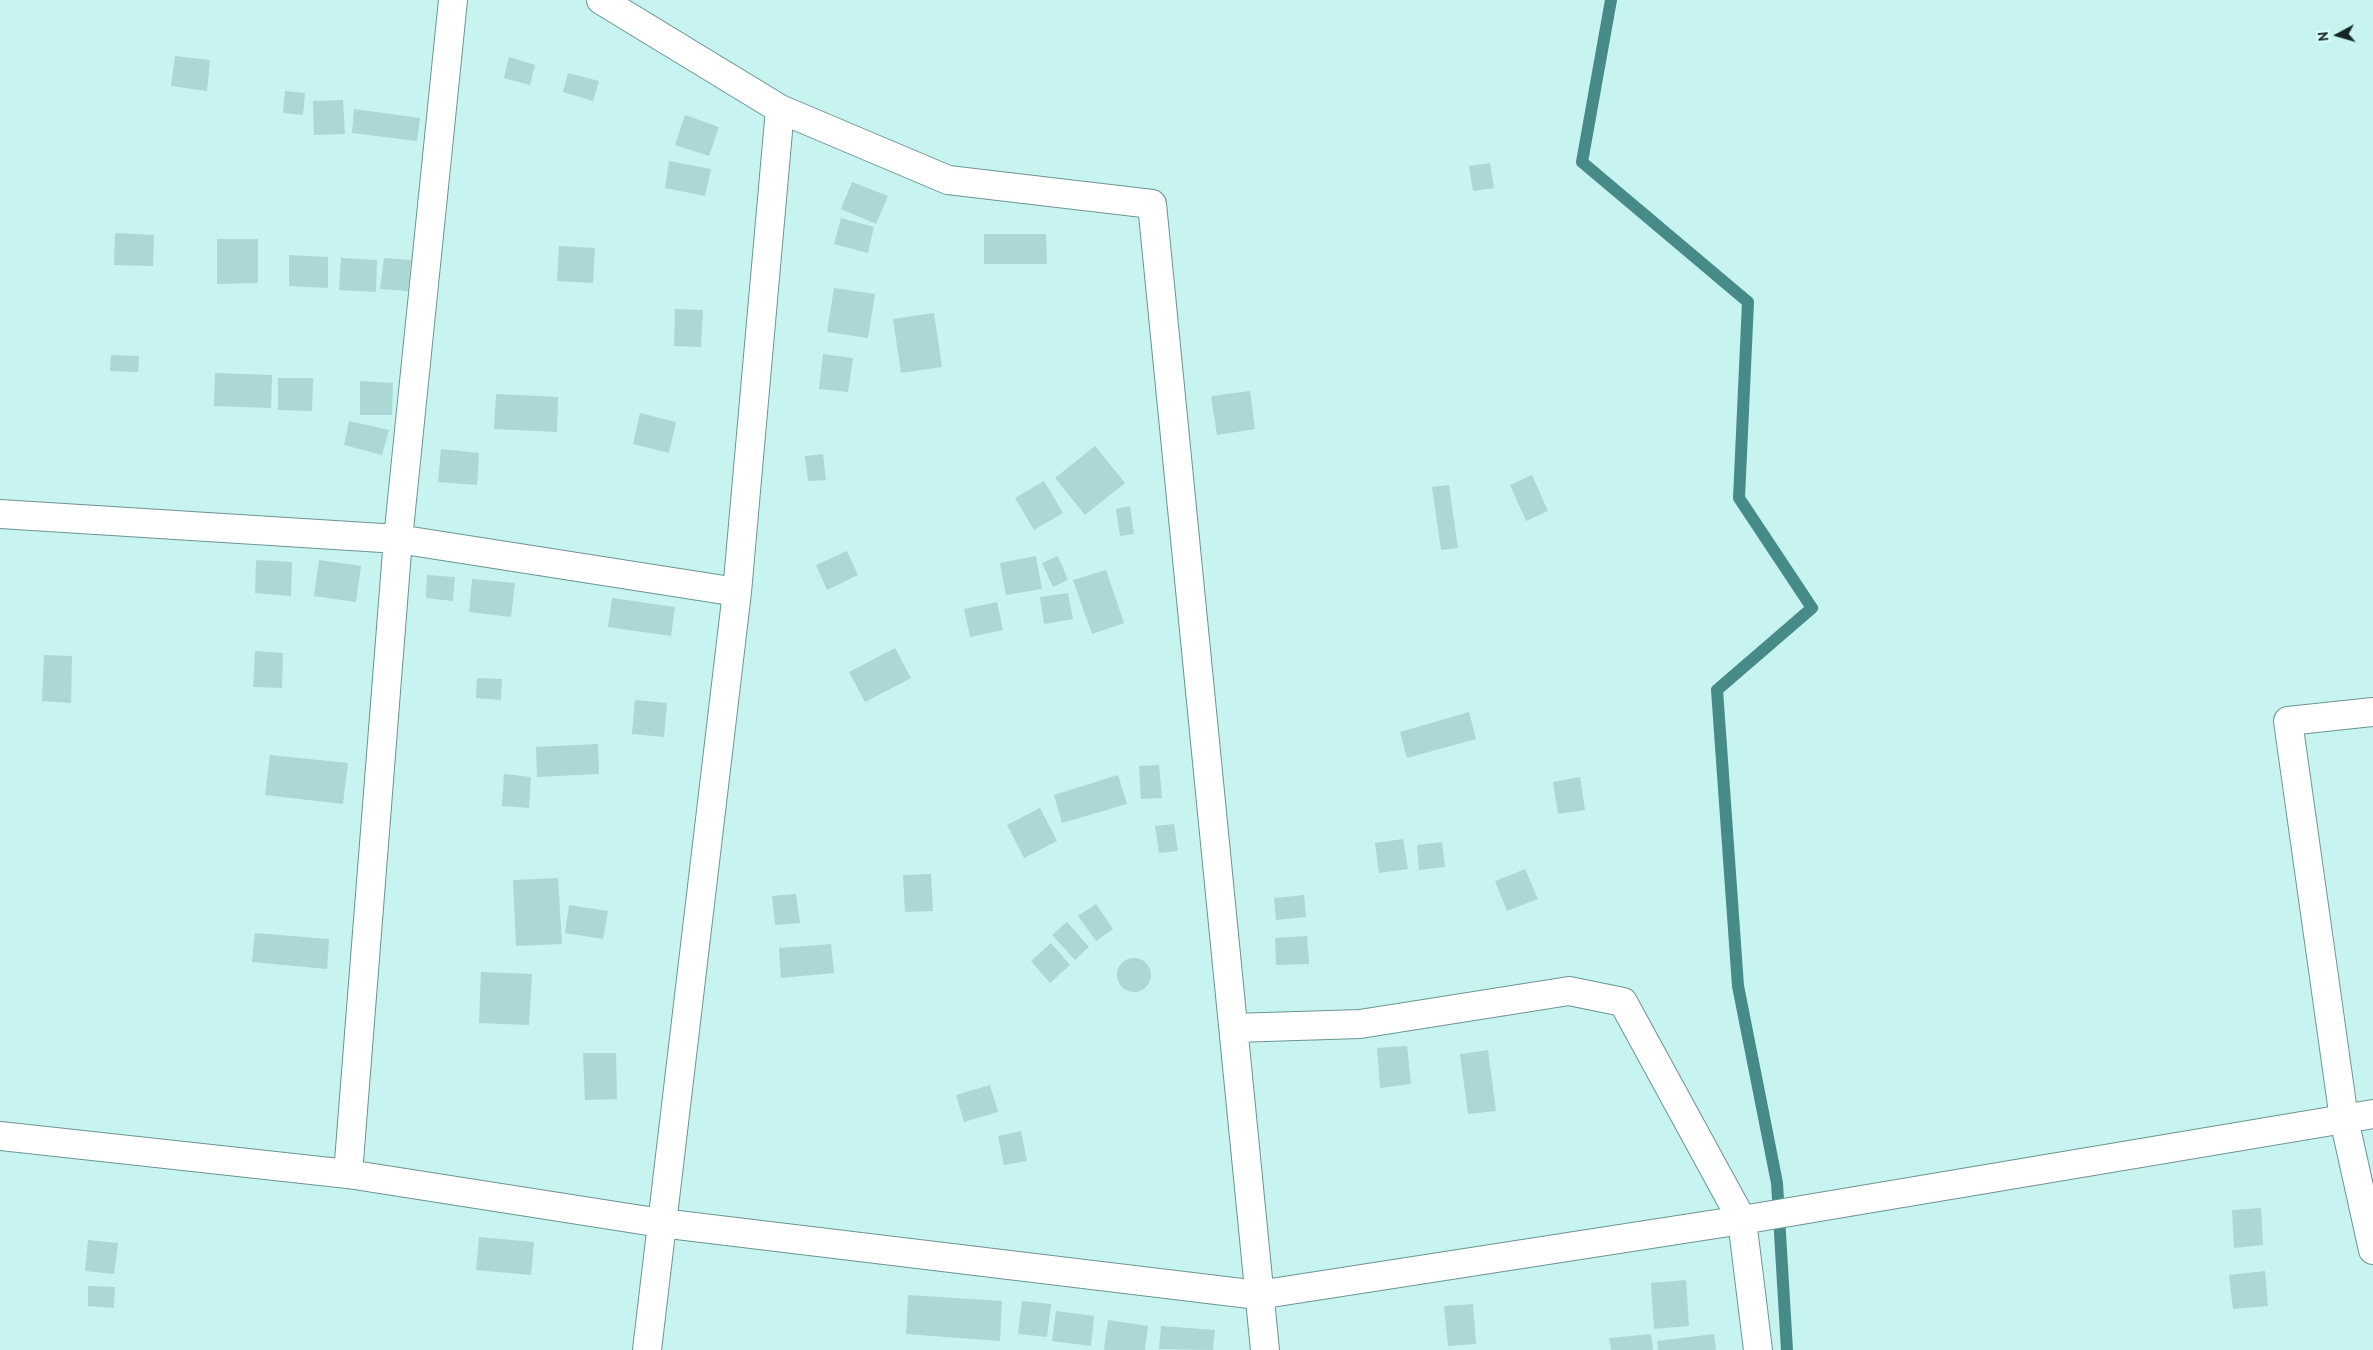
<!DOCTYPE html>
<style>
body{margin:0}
#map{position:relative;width:2373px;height:1350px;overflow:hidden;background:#c7f3f0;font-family:"PT Sans",sans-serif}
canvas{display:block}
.north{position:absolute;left:2313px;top:10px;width:50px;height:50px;-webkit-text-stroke:4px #dbfefc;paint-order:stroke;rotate:264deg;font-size:14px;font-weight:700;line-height:20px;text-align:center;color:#142525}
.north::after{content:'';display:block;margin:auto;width:18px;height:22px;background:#142525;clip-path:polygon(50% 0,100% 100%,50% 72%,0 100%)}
</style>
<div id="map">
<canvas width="2373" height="1350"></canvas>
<div class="north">N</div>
</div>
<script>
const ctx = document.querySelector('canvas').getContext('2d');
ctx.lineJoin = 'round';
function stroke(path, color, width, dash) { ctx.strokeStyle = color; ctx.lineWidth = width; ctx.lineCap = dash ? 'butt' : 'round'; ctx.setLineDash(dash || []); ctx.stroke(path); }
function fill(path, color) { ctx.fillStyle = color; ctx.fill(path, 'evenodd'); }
stroke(new Path2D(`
 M1611,0L1582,162L1748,302L1739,498L1812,608L1717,690L1738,986L1777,1183L1787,1350`), '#468b88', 12);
fill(new Path2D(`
 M175,56L210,60L207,91L171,86Z
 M509,57L535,65L530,85L504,78Z
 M568,73L599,81L593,101L563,92Z
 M285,91L305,93L303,115L283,113Z
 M343,100L345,134L314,135L313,101Z
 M354,109L420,118L417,141L352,133Z
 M685,115L719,127L709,156L675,145Z
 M669,161L711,169L705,196L665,188Z
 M1490,163L1494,188L1473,191L1469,166Z
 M852,182L888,196L876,224L841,209Z
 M841,218L874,227L868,253L834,244Z
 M115,233L154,235L153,266L114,265Z
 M984,234H1046L1047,264H984Z
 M217,239H258V283L217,284Z
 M559,246L595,248L593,283L557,281Z
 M289,255L328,257V288L289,286Z
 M341,258L377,260L376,292L339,290Z
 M384,258L411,260L408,291L380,289Z
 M834,288L875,294L868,338L827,332Z
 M675,309L703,310L701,347L674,346Z
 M934,313L942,367L901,373L893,319Z
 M823,354L853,358L848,392L819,389Z
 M111,355L139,356L138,372L110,371Z
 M215,373L272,375L271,408L214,406Z
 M278,378H313L312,411L278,410Z
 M360,381L393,383L392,415H360Z
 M1250,391L1255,429L1217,435L1211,396Z
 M496,394L558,397L557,432L494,429Z
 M640,413L676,422L669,453L633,444Z
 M349,421L389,430L382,455L344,445Z
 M1095,446L1125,483L1085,515L1055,478Z
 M441,449L479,453L477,485L438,482Z
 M823,454L826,480L808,481L805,456Z
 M1532,475L1548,511L1526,521L1510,485Z
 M1044,481L1063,513L1034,530L1015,498Z
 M1449,485L1458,548L1441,550L1432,487Z
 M1130,506L1134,534L1120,536L1116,509Z
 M847,551L858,575L827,590L816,565Z
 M1036,556L1042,589L1006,595L1000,563Z
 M1058,556L1068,580L1053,587L1042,563Z
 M256,560L292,562L291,596L255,593Z
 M319,560L361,566L356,602L314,596Z
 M1106,570L1124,623L1092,634L1073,580Z
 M427,575L455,577L453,601L426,598Z
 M472,579L515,583L511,617L469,612Z
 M1068,593L1073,619L1044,624L1040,597Z
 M612,598L675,607L671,636L608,627Z
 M997,602L1003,630L970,637L964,609Z
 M895,648L911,678L865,702L849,672Z
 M255,651L283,653L282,688L253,687Z
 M44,655L72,656L71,703L42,701Z
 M477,678L502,679L501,700L476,698Z
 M635,700L667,703L664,737L632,734Z
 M1469,712L1476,739L1407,758L1400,732Z
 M598,744L599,774L537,777L536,747Z
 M270,755L348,763L343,804L265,795Z
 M1159,765L1162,798L1141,799L1139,766Z
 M504,774L531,777L529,808L502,806Z
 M1118,775L1127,804L1062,823L1054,795Z
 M1580,777L1585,810L1558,814L1553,782Z
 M1040,808L1057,841L1024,858L1007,825Z
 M1174,824L1178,851L1159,853L1155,826Z
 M1403,839L1408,869L1379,873L1375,843Z
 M1442,842L1445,867L1419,870L1417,845Z
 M1525,869L1538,899L1507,911L1495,881Z
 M931,874L933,911L905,912L903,875Z
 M558,878L562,944L516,946L513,880Z
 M796,894L800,923L775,925L772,896Z
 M1304,895L1306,917L1276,920L1274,898Z
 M1096,904L1113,929L1096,941L1078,916Z
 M569,905L608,911L603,939L565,933Z
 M1067,922L1089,947L1075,960L1052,935Z
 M255,933L329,939L327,969L252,962Z
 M1307,936L1309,964L1276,965L1275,938Z
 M1051,943L1070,965L1050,983L1031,961Z
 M831,944L834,973L781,978L779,948Z
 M1117 975a17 17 0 1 1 34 0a17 17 0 1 1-34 0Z
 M481,972L532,974L529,1025L479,1023Z
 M1407,1046L1411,1084L1380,1088L1377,1048Z
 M1488,1050L1496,1111L1468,1114L1460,1054Z
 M583,1053H616L617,1099L585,1100Z
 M990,1085L998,1112L964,1122L956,1095Z
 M1021,1131L1027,1161L1004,1165L998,1136Z
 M2261,1208L2263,1245L2234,1248L2232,1210Z
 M479,1237L534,1242L531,1275L476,1270Z
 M88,1240L118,1243L114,1274L85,1271Z
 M2265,1271L2268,1306L2233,1309L2229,1275Z
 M1686,1280L1689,1326L1654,1329L1651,1283Z
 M88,1286L115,1287L114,1308L88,1306Z
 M908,1295L1002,1301L1000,1341L906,1334Z
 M1022,1301L1051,1304L1047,1337L1018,1334Z
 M1473,1304L1476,1344L1448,1346L1444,1306Z
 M1056,1311L1094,1316L1091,1346L1052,1341Z
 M1108,1320L1148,1326L1145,1350H1104Z
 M1161,1326L1215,1330L1213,1350L1159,1349Z
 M1651,1334L1653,1350H1611L1609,1338Z
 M1714,1334L1716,1350H1658L1657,1341Z`), '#abd7d4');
const minor = new Path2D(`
 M601,0L780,109L948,180L1152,204L1265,1350
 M0,514L398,539L737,592
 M2373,712L2288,721L2344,1119L2373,1250
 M1234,1028L1360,1024L1569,991L1623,1002L1742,1220L1758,1350
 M0,1136L348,1174L661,1223L1258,1295L1742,1220L2373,1114
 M348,1174L398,539L453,0
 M647,1350L737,592L780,109`);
stroke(minor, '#6b9592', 30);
stroke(minor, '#fff', 28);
</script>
